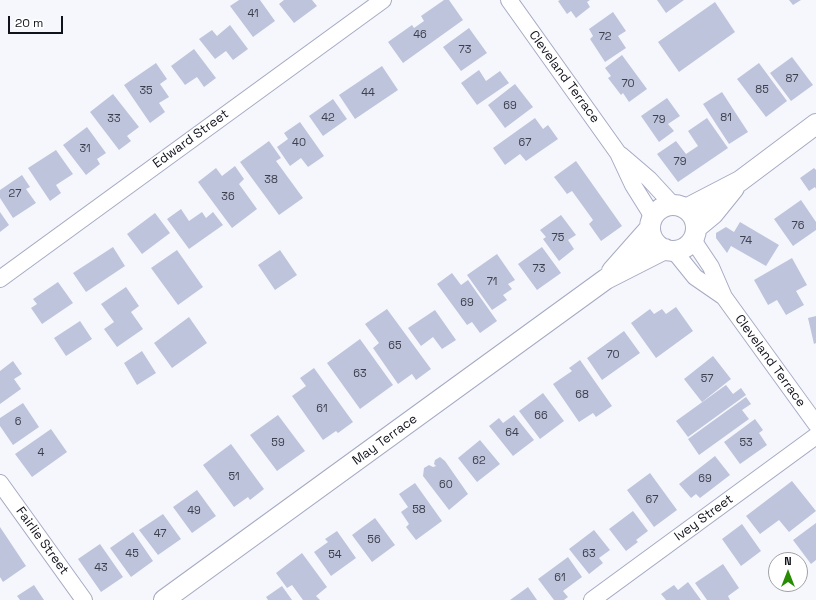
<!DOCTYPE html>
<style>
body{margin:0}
#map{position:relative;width:816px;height:600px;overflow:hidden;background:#f6f7fc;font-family:"Space Grotesk",sans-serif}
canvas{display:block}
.north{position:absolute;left:768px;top:552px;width:40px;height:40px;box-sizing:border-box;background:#fff;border:1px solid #a0a1a4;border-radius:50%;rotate:0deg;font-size:11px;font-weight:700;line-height:16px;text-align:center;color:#11131b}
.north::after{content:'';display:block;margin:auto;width:14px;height:18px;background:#278c03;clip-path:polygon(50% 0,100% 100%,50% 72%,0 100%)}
.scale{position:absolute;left:8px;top:16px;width:55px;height:18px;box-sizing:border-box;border:2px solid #11131b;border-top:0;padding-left:5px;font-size:12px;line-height:14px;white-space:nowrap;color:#11131b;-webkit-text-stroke:3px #fff;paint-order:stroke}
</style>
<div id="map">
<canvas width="816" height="600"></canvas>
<div class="north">N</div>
<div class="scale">20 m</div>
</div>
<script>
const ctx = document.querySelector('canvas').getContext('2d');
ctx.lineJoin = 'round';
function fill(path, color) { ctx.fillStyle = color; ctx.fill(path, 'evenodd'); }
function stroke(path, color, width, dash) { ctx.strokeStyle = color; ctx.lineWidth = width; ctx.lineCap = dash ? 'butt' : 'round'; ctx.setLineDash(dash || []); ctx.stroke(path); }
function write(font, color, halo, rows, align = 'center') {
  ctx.font = font + ' "Space Grotesk",sans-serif'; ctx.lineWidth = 3.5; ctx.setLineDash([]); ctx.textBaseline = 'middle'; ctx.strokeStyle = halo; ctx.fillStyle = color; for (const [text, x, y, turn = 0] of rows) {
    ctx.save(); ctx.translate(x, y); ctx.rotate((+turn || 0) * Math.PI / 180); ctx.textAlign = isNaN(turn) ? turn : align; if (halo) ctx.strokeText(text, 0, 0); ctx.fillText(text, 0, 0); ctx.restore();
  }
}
fill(new Path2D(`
 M239,0H260L275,21L253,37L230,6Z
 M284,0H312L317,6L294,23L279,4Z
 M444,0H449L463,20L403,63L388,42L412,25L414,28L424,21L421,16Z
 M560,0H590L587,2L590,7L576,18L571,11L567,14L558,1Z
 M657,0H684L666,13Z
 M789,0H801L793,5Z
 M715,2L735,32L679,72L658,42Z
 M613,12L626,31L618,36L626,48L605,62L590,39L593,36L589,29Z
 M230,25L248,49L233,60L226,51L215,59L199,39L212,30L217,36Z
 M469,28L487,53L461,71L443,47Z
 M194,49L216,78L204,87L197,77L185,85L171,66Z
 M622,55L647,89L629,102L623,93L621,95L608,78L611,76L605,68Z
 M792,57L813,85L791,101L770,73Z
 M156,63L167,79L160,84L169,97L159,103L165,112L150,123L124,85Z
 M759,63L787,101L766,117L737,79Z
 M382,66L398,90L355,119L339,95Z
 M479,70L486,81L500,71L509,83L477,105L461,83Z
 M515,84L533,107L505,128L488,105Z
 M722,92L748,132L729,144L703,104Z
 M113,94L139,127L127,136L131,141L119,150L90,112Z
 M667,98L680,116L668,124L674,131L659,142L641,116Z
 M333,99L347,119L323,136L309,116Z
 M535,118L543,129L548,125L558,139L526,161L520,154L505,165L493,148Z
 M707,118L728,148L678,182L657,154L676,141L686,154L698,146L688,131Z
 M300,122L324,156L308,167L301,158L290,166L277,147L288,139L284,133Z
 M87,127L106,153L97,159L100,164L86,175L63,145Z
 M269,141L281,158L276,161L303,198L279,215L240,162Z
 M56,150L73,174L56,185L61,193L50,201L28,168Z
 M576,161L622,226L601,241L589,224L593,220L572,191L567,194L554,177Z
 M235,166L244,179L239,184L257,209L232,228L198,182L216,168L222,176Z
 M814,168L816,170V189L815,187L809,191L800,178Z
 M22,175L30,187L26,189L36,203L13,218L0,198V190Z
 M801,200L816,222V230L793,246L774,219Z
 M181,209L189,221L202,212L206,218L213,212L223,225L189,249L167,219Z
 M0,212L9,225L0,232Z
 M155,213L170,233L142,254L127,234Z
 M561,215L576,235L568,240L574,249L559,261L543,239L546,237L540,230Z
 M740,222L779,245L766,266L731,246L727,253L716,238V233L726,227L734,232Z
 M113,247L125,266L86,292L73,273Z
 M542,247L561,273L537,290L518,264Z
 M177,250L203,287L178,305L151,268Z
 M280,250L297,275L275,290L258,265Z
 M497,254L515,280L508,284L512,289L503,295L507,300L492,310L467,275Z
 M792,258L807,285L796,291L804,305L786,315L777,300L768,305L754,280Z
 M452,273L461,285L468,280L497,321L480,333L472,322L467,325L437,284Z
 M58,282L73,303L42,324L31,308L37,304L33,299Z
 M126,287L139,306L131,312L143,329L117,347L104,329L114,322L101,304Z
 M676,307L693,331L656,358L631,323L650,309L654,314L662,309L666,314Z
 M387,309L431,369L416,380L412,374L398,384L373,348L379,343L365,324Z
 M435,310L456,340L442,349L433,337L421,346L408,328Z
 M816,316V343L814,344L808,318Z
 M189,317L207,343L172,368L154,343Z
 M80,321L92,339L66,356L54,338Z
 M624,331L640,353L602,380L587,358Z
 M360,339L393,385L360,409L327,363Z
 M142,351L156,373L137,385L124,363Z
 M713,356L731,379L702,402L684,379Z
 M580,360L612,406L596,417L593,413L579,422L553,384L572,371L569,368Z
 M13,361L22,374L14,379L21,389L0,404V371Z
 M314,368L353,422L338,433L336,431L323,440L292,396L306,386L300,378Z
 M726,385L733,394L741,388L746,395L688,437L676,421Z
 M543,393L564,421L540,439L519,411Z
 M746,397L751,404L742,410L749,419L699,455L688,439Z
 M23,403L39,427L13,445L0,426V418Z
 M278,415L305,451L277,471L250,435Z
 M514,415L534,440L513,456L489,426L499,418L503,423Z
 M755,419L763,430L759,433L767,445L740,464L724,442Z
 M51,429L67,452L32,477L15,454Z
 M480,440L500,464L477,482L458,458Z
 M231,444L264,489L250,500L248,497L234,507L203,465Z
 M715,456L730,475L700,498L696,494L691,498L679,484Z
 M440,457L445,461L468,494L449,510L423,476L424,468L429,465L433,467L436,466L434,464L435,460Z
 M650,473L677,510L654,527L627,490Z
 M792,481L816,511L789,532L779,520L760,534L746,516Z
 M415,483L442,521L416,540L406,527L409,524L401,512L408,507L399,494Z
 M197,490L216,516L192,533L173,507Z
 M633,511L648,531L636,540L638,542L626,551L609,529Z
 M163,514L181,539L158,555L139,530Z
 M375,518L395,545L372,562L352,535Z
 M816,523V560L811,564L793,540Z
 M742,524L761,551L741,566L722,539Z
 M0,527L26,566L3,582L0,577Z
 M594,530L610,550L599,558L603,563L589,574L569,549Z
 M337,531L356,558L331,576L314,552L328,542L325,539Z
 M133,532L153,561L131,577L110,548Z
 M100,544L123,577L101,592L78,559Z
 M302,553L327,587L316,596L320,600H303L292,585L287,588L276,573Z
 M568,557L582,577L563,591L568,597L564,600H554L538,579Z
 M723,564L739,588L728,596L730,600H707L695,583Z
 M688,582L701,600H666L661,594L674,585L678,590Z
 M34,585L44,600H20L17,596Z
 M282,586L292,600H268L266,597Z
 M528,587L537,600H510Z`), '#bfc4dd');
const minor = new Path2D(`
 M509,0L618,153L633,185L653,217
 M621,155L649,179L673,205
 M693,240L711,267L724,297L816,424
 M674,251L695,277L724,297
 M0,279L383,0
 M0,483L84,600
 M592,600L816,436`);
const tertiary = new Path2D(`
 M650 228a23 23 0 1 1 46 0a23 23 0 1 1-46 0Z
 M686,209L740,181L816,124
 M696,228L713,214L734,188
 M612,271L650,228
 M164,600L606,279L665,249`);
stroke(minor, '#a6abc3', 18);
stroke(tertiary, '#a6abc3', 22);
stroke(minor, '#fff', 16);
stroke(tertiary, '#fff', 20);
write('11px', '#3c3f4c', null, [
 ["41",253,14],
 ["46",420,35],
 ["72",605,37],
 ["73",465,50],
 ["87",792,79],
 ["70",628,84],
 ["85",762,90],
 ["35",146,91],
 ["44",368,93],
 ["69",510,106],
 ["42",328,118],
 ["81",726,118],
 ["33",114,119],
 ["79",659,120],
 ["40",299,143],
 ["67",525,143],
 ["31",85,149],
 ["79",680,162],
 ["38",271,180],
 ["27",15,194],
 ["36",228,197],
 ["76",798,226],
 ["75",558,238],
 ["74",746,241],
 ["73",539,269],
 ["71",492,282],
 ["69",467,303],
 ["65",395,346],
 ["70",613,355],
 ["63",360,374],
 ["57",707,379],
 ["68",582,395],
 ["61",322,409],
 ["66",541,416],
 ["6",18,422],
 ["64",512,433],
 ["59",278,443],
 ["53",746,443],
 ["4",41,453],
 ["62",479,461],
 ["51",234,477],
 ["69",705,479],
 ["60",446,485],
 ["67",652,500],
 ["58",419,510],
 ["49",194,511],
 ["47",160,534],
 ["56",374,540],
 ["45",132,554],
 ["63",589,554],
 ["54",335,555],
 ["43",101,568],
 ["61",560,578]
]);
write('13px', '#11131b', '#fff', [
 ["Cleveland Terrace",564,77,54],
 ["Edward Street",191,139,-36],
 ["Cleveland Terrace",770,361,54],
 ["May Terrace",385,440,-36],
 ["Ivey Street",704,518,-36],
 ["Fairlie Street",42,541,54]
]);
</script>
